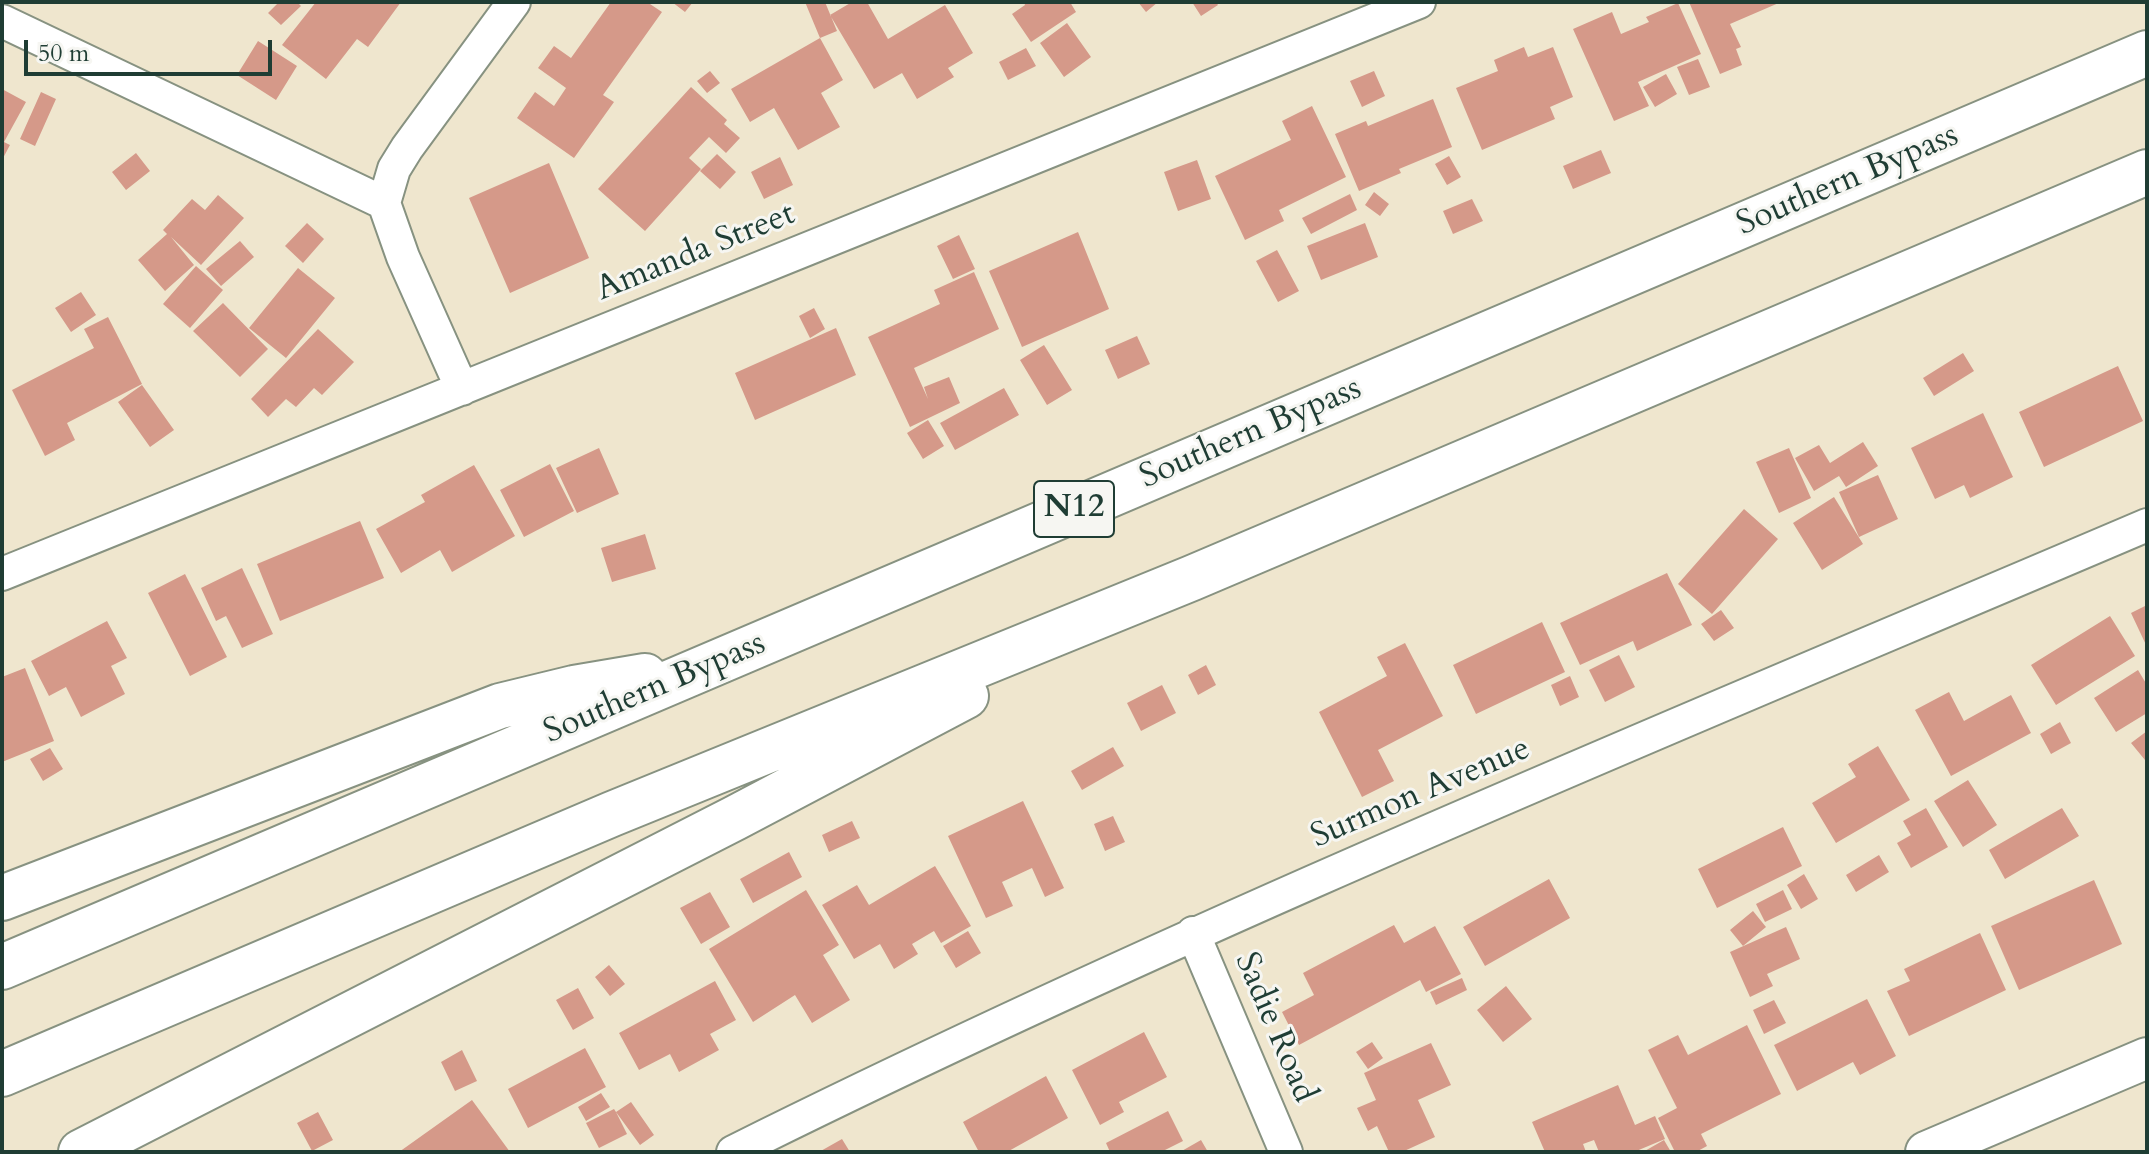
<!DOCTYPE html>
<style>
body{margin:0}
#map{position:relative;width:2149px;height:1154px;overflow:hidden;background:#efe6ce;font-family:Cardo,serif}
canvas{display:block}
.frame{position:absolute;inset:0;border:4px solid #1f3d34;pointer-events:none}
.scale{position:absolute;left:24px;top:40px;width:248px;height:36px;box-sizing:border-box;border:4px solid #1f3d34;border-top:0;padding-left:10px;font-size:24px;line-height:28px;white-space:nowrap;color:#1f3d34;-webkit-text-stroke:6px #f6f6f2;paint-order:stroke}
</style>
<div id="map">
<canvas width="2149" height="1154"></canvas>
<div class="frame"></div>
<div class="scale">50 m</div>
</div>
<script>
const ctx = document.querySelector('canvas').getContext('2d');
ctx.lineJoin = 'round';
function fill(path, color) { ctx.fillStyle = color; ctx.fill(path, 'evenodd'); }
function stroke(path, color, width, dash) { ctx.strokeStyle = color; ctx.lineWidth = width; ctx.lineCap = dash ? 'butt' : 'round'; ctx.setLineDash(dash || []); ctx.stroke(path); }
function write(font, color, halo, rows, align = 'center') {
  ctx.font = font + ' Cardo,serif'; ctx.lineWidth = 6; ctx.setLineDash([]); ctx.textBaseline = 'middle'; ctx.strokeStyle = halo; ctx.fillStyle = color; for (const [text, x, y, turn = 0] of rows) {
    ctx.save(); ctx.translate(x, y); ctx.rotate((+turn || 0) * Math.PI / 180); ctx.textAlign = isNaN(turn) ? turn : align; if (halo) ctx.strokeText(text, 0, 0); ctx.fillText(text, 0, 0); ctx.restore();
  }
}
fill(new Path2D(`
 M279,2H297L301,6L281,25L268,13Z
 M316,2H401L368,47L357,39L326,79L282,45Z
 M611,2H647L662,12L603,95L614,102L574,158L517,118L535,92L554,106L566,88L538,68L554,46L571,58Z
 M672,2H693L685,12Z
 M805,2H825L837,31L820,38Z
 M852,2H867L888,39L945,5L973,53L948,68L954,77L917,99L902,73L874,89L830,15Z
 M1024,2H1070L1076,12L1031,42L1012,14L1025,5Z
 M1138,2H1158L1146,12Z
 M1192,2H1216L1218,5L1201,16Z
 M1689,2H1781L1730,24L1741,47L1736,49L1742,65L1720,74Z
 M1678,3L1701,54L1638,82L1649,106L1614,121L1573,29L1612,12L1621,34L1649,22L1646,17Z
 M1067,23L1091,57L1064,77L1040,43Z
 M820,38L843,80L821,93L840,127L798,150L774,108L750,122L731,89Z
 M258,41L297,66L276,100L237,75Z
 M1524,47L1528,57L1553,47L1573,97L1550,107L1555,119L1482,150L1456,88L1498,71L1494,60Z
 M1026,48L1036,66L1008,80L999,62Z
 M1698,59L1710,87L1689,95L1677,67Z
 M710,71L720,83L707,93L697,81Z
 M1374,71L1385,96L1362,107L1350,81Z
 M1666,74L1677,94L1655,107L1643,87Z
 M691,87L727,120L724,124L740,138L726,153L709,137L689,158L701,169L645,231L598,189Z
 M2,89L26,102L4,142L10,145L2,160Z
 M41,92L56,99L35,146L20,139Z
 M1433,99L1452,147L1399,169L1401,173L1359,191L1335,134L1366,121L1368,126Z
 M1312,106L1346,177L1279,210L1284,221L1245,240L1215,176L1291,140L1282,121Z
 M1601,150L1611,173L1573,189L1563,166Z
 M136,153L150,171L126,190L112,172Z
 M717,154L736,172L720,189L700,171Z
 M1449,156L1461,177L1447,185L1435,164Z
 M780,157L793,185L764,199L751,172Z
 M1197,160L1211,199L1178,211L1164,172Z
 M549,163L589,258L510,293L469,198Z
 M1374,192L1389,204L1380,216L1365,205Z
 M1350,194L1357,210L1311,234L1302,218Z
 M218,195L244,218L201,265L171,237L194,265L165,291L138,260L167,234L163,230L192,199L205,210Z
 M1472,199L1483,221L1453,234L1443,211Z
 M307,223L324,239L303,263L285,246Z
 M1365,223L1378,257L1321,280L1307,246Z
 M1078,232L1109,309L1022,347L989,271Z
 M959,235L975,269L953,279L937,246Z
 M240,241L254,257L221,286L206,269Z
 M1277,250L1299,291L1278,302L1256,261Z
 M196,266L223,290L190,328L163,304Z
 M298,268L335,298L286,358L249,328Z
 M974,272L999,329L914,368L928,399L924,387L949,377L960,403L910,427L868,337L940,304L934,290Z
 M81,292L96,315L71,332L55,308Z
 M223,303L268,349L240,377L193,331Z
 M814,308L825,329L810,338L799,316Z
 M108,317L142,384L67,423L75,440L45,456L12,390L94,348L84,329Z
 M836,328L856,375L755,420L735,373Z
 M318,329L354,362L322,395L314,388L296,407L286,399L268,417L251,399Z
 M1137,336L1150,364L1118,379L1105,350Z
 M1044,345L1072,390L1047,405L1020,360Z
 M1963,353L1974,371L1934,396L1923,378Z
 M2118,366L2143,421L2044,467L2019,412Z
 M142,385L174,430L150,447L118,402Z
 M1004,388L1019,415L955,450L940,423Z
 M1983,413L2013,477L1970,498L1964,485L1935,499L1911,448Z
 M928,420L944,446L923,459L907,433Z
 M1863,442L1878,466L1846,487L1839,476L1814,491L1795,458L1819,445L1830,463Z
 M599,448L619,494L577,513L556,468Z
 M1789,448L1811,498L1779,513L1756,462Z
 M550,464L574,511L524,537L500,490Z
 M474,465L515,536L452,572L440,550L401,573L376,529L425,502L421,495Z
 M1878,475L1898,519L1859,537L1839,492Z
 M1834,497L1863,544L1822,570L1793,523Z
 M1744,509L1778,539L1712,614L1678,584Z
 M360,521L384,578L280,621L257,564Z
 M645,534L656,569L612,582L601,548Z
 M242,568L273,634L242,648L226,616L216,621L201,588Z
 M1667,573L1692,625L1637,651L1633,641L1580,665L1560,623Z
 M185,574L227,657L190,676L148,593Z
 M2147,605V647L2131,613Z
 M1721,610L1734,628L1714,641L1701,624Z
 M2110,616L2135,656L2056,705L2031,665Z
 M107,621L127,658L111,666L125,694L81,717L66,687L49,696L31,661Z
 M1542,622L1565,672L1476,714L1453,665Z
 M1405,643L1443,716L1378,750L1394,781L1362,797L1319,712L1387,676L1377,657Z
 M1619,655L1635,687L1605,702L1589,670Z
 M1206,665L1216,685L1198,695L1188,675Z
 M25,668L54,741L2,762V677Z
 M2138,670L2147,685V713L2116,732L2094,698Z
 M1570,676L1579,697L1560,706L1551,685Z
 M1162,685L1176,713L1141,731L1127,703Z
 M1949,692L1964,721L2011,695L2031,733L1951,776L1915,710Z
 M2060,722L2071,743L2051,754L2040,734Z
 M2147,731V758L2145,760L2131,743Z
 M1878,746L1910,800L1836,843L1812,803L1856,777L1848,764Z
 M1113,747L1124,766L1082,790L1071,771Z
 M50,748L63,769L43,781L30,759Z
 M1968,780L1997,825L1963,847L1934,801Z
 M1023,801L1064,888L1045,897L1032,868L1002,882L1013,906L986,918L948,836Z
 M1926,808L1948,847L1911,868L1897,843L1911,835L1903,821Z
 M2062,808L2079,836L2005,879L1989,850Z
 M1113,816L1125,842L1105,851L1094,824Z
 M852,821L860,838L829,852L822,835Z
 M1783,827L1802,866L1717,908L1698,869Z
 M789,852L802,877L753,903L740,879Z
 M1879,855L1889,872L1856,892L1846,875Z
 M935,866L971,926L941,943L934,931L912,944L918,954L894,969L880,944L854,959L822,905L857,885L869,905Z
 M1804,874L1818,899L1801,909L1787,885Z
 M1549,879L1570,918L1485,966L1463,927Z
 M2094,880L2122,944L2019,990L1991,926Z
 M806,890L839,945L823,955L850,1000L812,1023L795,995L753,1022L709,949Z
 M1783,890L1792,909L1765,922L1756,904Z
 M710,892L730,927L701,944L680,908Z
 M1753,911L1766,927L1743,946L1730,930Z
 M1394,925L1404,943L1435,926L1461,974L1426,992L1420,980L1299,1045L1282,1012L1314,995L1303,973Z
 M1786,927L1800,959L1767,974L1773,986L1750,997L1730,952Z
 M968,931L981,953L956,968L943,946Z
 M1980,933L2006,990L1909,1036L1887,991L1910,981L1904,969Z
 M609,965L625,984L610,996L595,977Z
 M1462,978L1467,990L1436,1005L1430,992Z
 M715,981L736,1020L710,1034L719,1050L679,1072L670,1054L639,1070L619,1033Z
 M1506,986L1532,1019L1503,1042L1477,1010Z
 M578,988L594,1018L573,1030L556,1000Z
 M1867,999L1896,1056L1860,1075L1853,1062L1797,1091L1774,1045Z
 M1774,1000L1786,1023L1764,1034L1753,1010Z
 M1747,1025L1781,1094L1701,1134L1707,1146L1696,1152H1675L1658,1118L1677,1108L1648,1050L1678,1035L1688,1055Z
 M1144,1032L1167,1077L1119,1102L1124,1112L1100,1125L1072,1070Z
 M1372,1042L1383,1058L1368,1069L1356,1052Z
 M1431,1043L1451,1085L1418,1100L1435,1137L1402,1152H1389L1377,1126L1368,1131L1357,1108L1376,1100L1364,1073Z
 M585,1048L606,1087L528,1128L508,1089Z
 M462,1050L477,1081L455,1091L441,1062Z
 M1046,1076L1068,1118L1007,1152H979L963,1122Z
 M1618,1085L1635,1125L1655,1116L1665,1139L1634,1152H1599L1594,1140L1583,1144L1586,1152H1545L1532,1122Z
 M601,1093L610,1107L586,1121L578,1107Z
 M472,1100L510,1152H399Z
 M631,1102L654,1135L640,1145L616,1112L627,1134L599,1148L586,1123L614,1109L616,1112Z
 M1168,1111L1183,1141L1161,1152H1110L1106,1143Z
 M318,1112L333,1140L312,1151L297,1123Z
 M842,1139L850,1152H819Z
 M1201,1140L1208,1152H1180Z
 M1664,1140L1671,1152H1643Z`), '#d59989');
const minor = new Path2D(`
 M2,21L384,203L403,257L462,389
 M384,203L394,169L407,148L514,2
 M2,574L1419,2
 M1193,933L1286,1152
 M733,1152C1195,922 1673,727 2147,525`);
const major = new Path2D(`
 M1926,1152L2147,1058`);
const highway = new Path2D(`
 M2,898L500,706L574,688L645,676
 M2,967L2147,53
 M2,1074L612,814L1192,578L2147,172
 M81,1152L735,818L966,696`);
stroke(minor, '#879281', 36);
stroke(major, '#879281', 44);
stroke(highway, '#879281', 48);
stroke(minor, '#fff', 32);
stroke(major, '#fff', 40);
stroke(highway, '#fff', 44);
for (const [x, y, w] of [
 [1074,509,80]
]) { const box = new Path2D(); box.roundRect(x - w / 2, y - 28, w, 56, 6); ctx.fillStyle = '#f6f6f2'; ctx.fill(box); stroke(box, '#1f3d34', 2); }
write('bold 32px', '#1f3d34', null, [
 ["N12",1074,509]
]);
write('34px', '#1f3d34', '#f6f6f2', [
 ["Southern Bypass",1848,181,-23],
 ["Amanda Street",696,253,-22],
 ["Southern Bypass",1251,434,-23],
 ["Southern Bypass",655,689,-23],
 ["Surmon Avenue",1421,794,-23],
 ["Sadie Road",1274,1028,67]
]);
</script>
